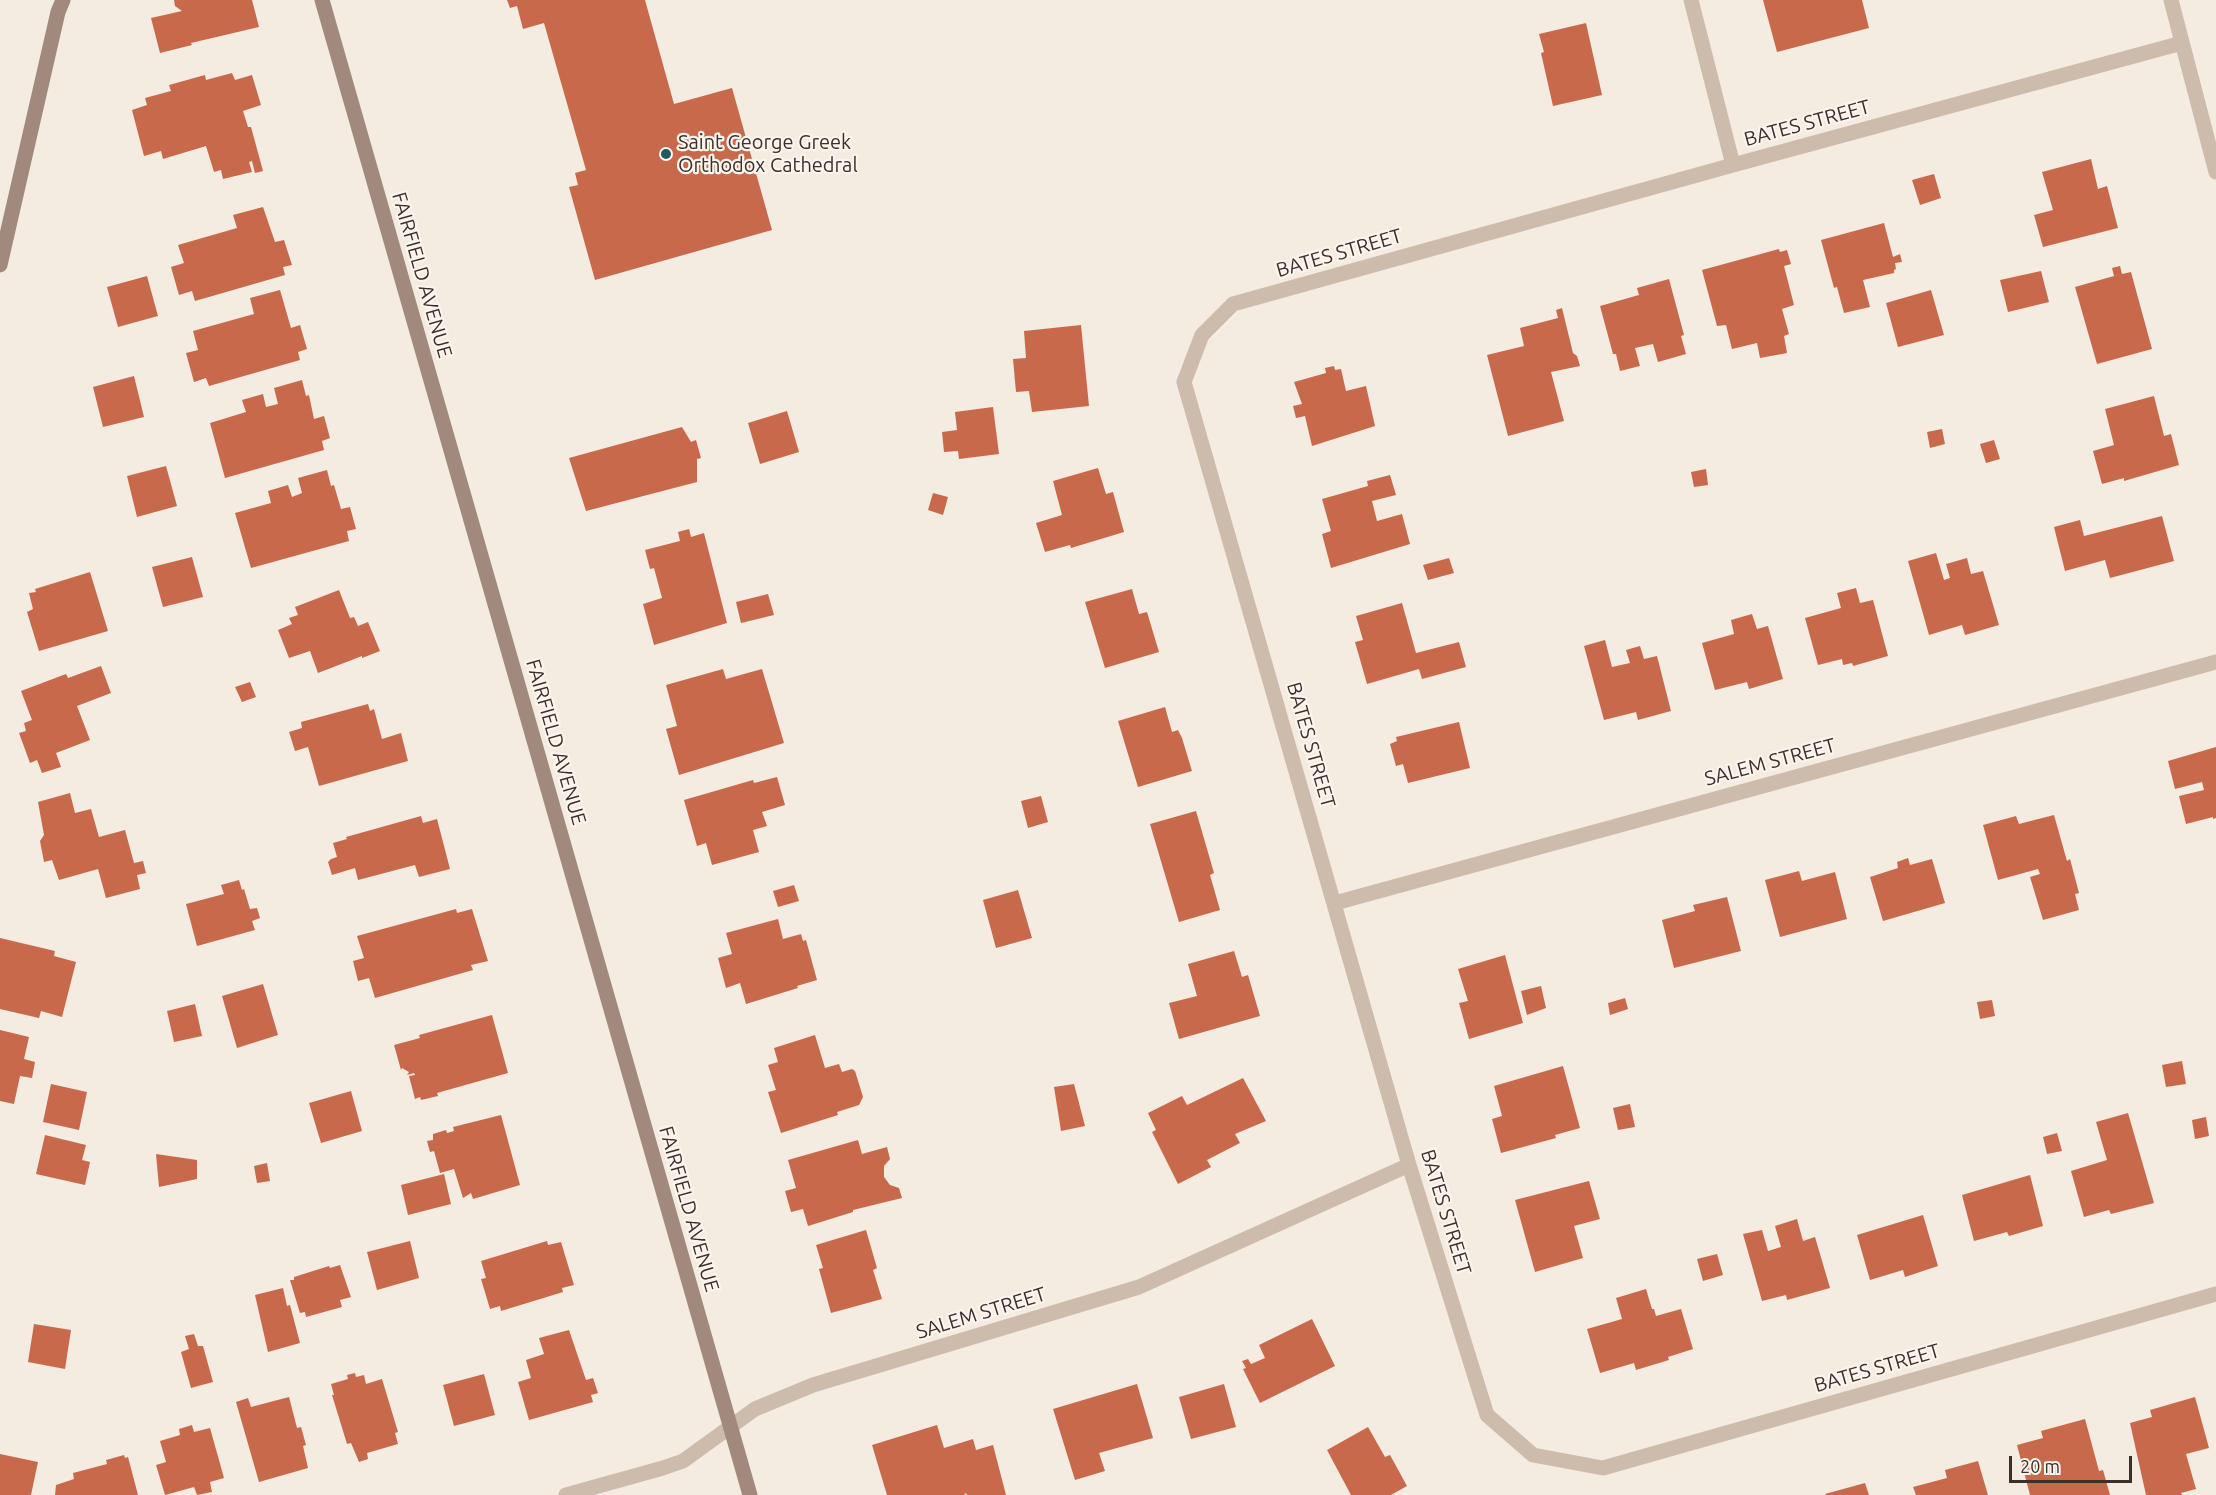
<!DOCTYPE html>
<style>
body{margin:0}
#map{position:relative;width:2216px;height:1495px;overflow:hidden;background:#f4ebe1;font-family:Ubuntu,sans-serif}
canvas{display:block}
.scale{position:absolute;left:2009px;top:1456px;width:123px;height:27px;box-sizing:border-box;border:3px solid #3b302b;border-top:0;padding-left:8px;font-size:18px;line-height:21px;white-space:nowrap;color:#3b302b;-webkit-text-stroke:4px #fbf5ee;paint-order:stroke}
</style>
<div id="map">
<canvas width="2216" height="1495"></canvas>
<div class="scale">20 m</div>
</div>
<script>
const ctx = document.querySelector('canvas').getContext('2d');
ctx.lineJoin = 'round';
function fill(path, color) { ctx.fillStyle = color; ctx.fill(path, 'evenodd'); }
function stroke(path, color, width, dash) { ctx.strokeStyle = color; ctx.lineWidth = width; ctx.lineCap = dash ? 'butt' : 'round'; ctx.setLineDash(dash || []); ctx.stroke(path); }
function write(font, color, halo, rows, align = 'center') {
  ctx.font = font + ' Ubuntu,sans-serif'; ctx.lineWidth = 4.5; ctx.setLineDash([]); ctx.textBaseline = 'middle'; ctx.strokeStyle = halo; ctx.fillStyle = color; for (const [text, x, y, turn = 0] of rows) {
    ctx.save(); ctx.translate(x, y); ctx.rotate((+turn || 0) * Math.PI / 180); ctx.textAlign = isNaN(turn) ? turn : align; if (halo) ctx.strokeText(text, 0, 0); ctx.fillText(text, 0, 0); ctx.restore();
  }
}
fill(new Path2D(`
 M174,0H252L259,27L191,43L192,45L160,53L151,18L182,11L175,6Z
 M507,0H645L674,104L732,88L772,230L595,280L569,187L578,185L575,173L586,170L544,23L523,29L517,6L510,8Z
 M1763,0H1862L1869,28L1777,52Z
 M1586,23L1602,95L1553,106L1541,53L1544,52L1539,34Z
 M232,73L235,80L252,75L261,105L243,111L248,127H251L263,171L255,173L252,161L249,162L252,172L223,179L221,170L214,172L206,146L163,159L161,151L144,156L132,110L147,105L145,98L171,91L169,85L205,75L206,80Z
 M2091,159L2098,189L2107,186L2118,228L2043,247L2034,215L2053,210L2042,172Z
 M1934,174L1941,198L1920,205L1912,180Z
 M263,207L275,242L284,240L292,265L283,267L285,275L195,301L192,291L179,295L171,267L184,263L178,245L237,228L233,215Z
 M1884,223L1893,257L1900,254L1902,262L1895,263L1896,269L1894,270V273L1863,280L1870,307L1844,313L1837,287L1834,288L1821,240Z
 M1779,249L1780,252L1787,250L1791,264L1784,266L1794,305L1782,309L1789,334L1784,336L1787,353L1760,358L1757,343L1732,349L1726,325L1717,326L1702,270Z
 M2120,266L2122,274L2131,272L2152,349L2097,364L2075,287L2114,276L2112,268Z
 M2041,271L2049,302L2008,312L2000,280Z
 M147,276L158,316L118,327L107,287Z
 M1669,279L1684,335L1681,336L1686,354L1658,362L1653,344L1635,348L1640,366L1620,371L1616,354H1613L1600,306L1639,295L1637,288Z
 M280,290L291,328L300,325L307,349L298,352L300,360L209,386L206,378L194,382L186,353L198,350L193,331L254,314L250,298Z
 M1931,290L1944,335L1898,347L1886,303Z
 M1562,308L1573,353L1577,356L1580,366L1551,372L1564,421L1508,436L1487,355L1524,346L1520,328L1558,318L1556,310Z
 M1081,325L1089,406L1032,412L1029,391L1016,392L1013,359L1026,358L1024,331Z
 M1334,366L1335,370L1341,369L1346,391L1366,386L1375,426L1312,446L1305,416L1296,418L1293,406L1302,404L1294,382L1326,373L1325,368Z
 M134,376L144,417L103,427L93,387Z
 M302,380L306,396L309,395L314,419L324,416L330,438L322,441L324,450L225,478L210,423L246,412L242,400L263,394L266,407L278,404L274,388Z
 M2154,396L2164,436L2171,434L2179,465L2124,481V478L2102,484L2093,451L2114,445L2105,409Z
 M993,407L999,454L959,459L958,451L944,452L942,432L957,430L955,412Z
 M787,411L799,452L760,464L748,423Z
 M682,427L691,442L696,440L701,458L697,459V482L586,511L569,458Z
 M1942,429L1945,444L1930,448L1927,432Z
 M1994,440L2000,459L1986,463L1980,444Z
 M166,466L177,506L137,517L127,476Z
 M1098,468L1106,494L1113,492L1124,532L1071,548L1070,545L1045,552L1036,523L1062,515L1053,481Z
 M1706,469L1708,485L1694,487L1691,472Z
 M327,470L331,486L334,485L341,509L350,507L356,529L347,531L349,541L251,568L235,513L271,503L268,491L288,485L292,497L302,493L298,478Z
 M1390,475L1396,495L1372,501L1377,521L1402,514L1410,544L1331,568L1322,534L1331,531L1322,499L1368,486L1367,481Z
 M933,493L948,497L943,515L928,510Z
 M2162,516L2174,561L2110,578L2105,560L2065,571L2054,527L2080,520L2084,536Z
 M689,529L691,537L704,533L727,623L654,645L643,604L662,598L654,568L650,569L645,550L680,541L678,532Z
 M1936,553L1944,580L1950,578L1946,564L1967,558L1971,574L1983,571L1999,625L1965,635L1962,625L1929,635L1908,561Z
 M192,557L203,597L163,607L152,567Z
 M1449,558L1454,573L1428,580L1423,565Z
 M90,572L108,631L39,651L27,612L33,609L29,593L36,592L35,589Z
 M1856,588L1860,603L1873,600L1888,656L1853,666L1852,663L1843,665L1842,659L1818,665L1805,618L1841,608L1837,593Z
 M1132,589L1139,614L1147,612L1159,652L1105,668L1085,602Z
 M339,590L350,618L354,617L358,626L368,622L380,651L362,658V656L318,673L310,651L289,658L278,630L292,624L289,618L298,615L295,607Z
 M768,594L774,615L741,623L736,602Z
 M1402,603L1416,653L1459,642L1466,667L1422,679L1419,669L1367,684L1355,642L1363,640L1356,616Z
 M1752,614L1757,629L1768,626L1783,679L1749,689L1747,682L1715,690L1702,643L1734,634L1731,620Z
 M1605,640L1612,667L1630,663L1626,650L1640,646L1644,659L1657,656L1671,711L1638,720L1636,712L1604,720L1584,646Z
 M101,666L111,693L77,706L90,740L56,753L61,767L42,773L37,760L30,763L19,733L26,731L24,723L32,720L21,691L66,674L68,678Z
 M723,669L726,679L762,669L784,743L679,775L666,729L677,726L666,685Z
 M250,682L256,697L242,702L235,687Z
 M368,704L370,711L374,709L382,739L401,733L408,761L319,786L308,747L295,751L289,732L302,728L301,722Z
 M1165,707L1172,732L1178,730L1182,738L1192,771L1138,787L1118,721Z
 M1459,722L1470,768L1408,783L1403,764L1396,766L1390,744L1397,741L1396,737Z
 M2216,747V818L2213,819V817L2186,824L2179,796L2204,790L2202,782L2175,789L2168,761Z
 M777,777L785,805L762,812L767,826L753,830L759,852L712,865L706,843L697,846L684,800L753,780L754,783Z
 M70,793L75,813L91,809L99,837L125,830L134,863L143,861L146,873L137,875L140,889L106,898L98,869L59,880L52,860L44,862L40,841L44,835L38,802Z
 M1041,796L1048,822L1028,828L1021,801Z
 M1196,811L1214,873L1210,875L1220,910L1179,922L1150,824Z
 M2054,815L2067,861L2070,859L2079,893L2075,894L2079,910L2043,920L2030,877L2040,874L2038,869L1998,880L1983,825L2016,816L2019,824Z
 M421,816L423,823L437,819L450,869L419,877L415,865L358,880L355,868L332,875L328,862L331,859L337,857L333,843L347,839L346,837Z
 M1908,858L1910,865L1932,859L1945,903L1883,921L1870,877L1898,868L1897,862Z
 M1799,871L1802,881L1835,872L1847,919L1780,937L1765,880Z
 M239,880L242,890L244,889L250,909L257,908L260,918L252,921L255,930L197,946L186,904L224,894L221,885Z
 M794,885L799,901L778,907L773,891Z
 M1018,890L1032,938L996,948L983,900Z
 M1727,897L1741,951L1674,968L1662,920L1695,911L1693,905Z
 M456,909L457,913L472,909L488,961L471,965L473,970L375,998L369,978L358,981L353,961L364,958L357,936Z
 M778,919L783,939L801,934L803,941L806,940L817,980L797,986L798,988L746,1004L740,983L726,988L718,958L732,954L726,933Z
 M0,938L55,951L54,956L76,962L62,1017L41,1011L39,1018L0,1009Z
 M1234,951L1242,977L1248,975L1260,1016L1179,1039L1169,1003L1197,996L1188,964Z
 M1505,955L1523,1023L1469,1039L1459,1003L1468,1001L1458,969Z
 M263,984L278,1035L237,1048L222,996Z
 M1541,986L1546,1008L1527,1015L1521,991Z
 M1625,998L1628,1009L1610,1015L1608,1003Z
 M1992,1000L1995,1016L1980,1019L1977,1002Z
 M195,1004L202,1036L174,1042L167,1011Z
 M492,1015L508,1073L437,1093L438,1096L421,1100L420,1097L415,1099L409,1076L415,1075L414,1073L407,1075L409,1072L402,1068L401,1070L394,1045L420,1038L419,1035Z
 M0,1030L29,1037L24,1059L35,1062L32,1078L20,1076L14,1104L0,1101Z
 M815,1035L825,1068L839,1064L842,1072L852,1069L855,1071L863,1097L859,1105L837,1112L838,1115L781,1133L768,1092L776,1090L768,1065L778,1062L774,1048Z
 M2182,1061L2186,1084L2166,1087L2162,1065Z
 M1563,1066L1580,1128L1555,1135L1556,1138L1501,1153L1492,1119L1502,1116L1494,1086Z
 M1243,1078L1266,1121L1235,1134L1240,1143L1207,1160L1211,1167L1178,1184L1152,1132L1156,1130L1148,1113L1182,1096L1187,1105Z
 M51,1084L87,1092L79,1130L43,1122Z
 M1074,1084L1085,1126L1061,1131L1054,1087Z
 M351,1091L362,1131L321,1143L309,1103Z
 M1630,1104L1635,1127L1618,1130L1613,1108Z
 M2128,1113L2154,1203L2111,1214L2109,1210L2084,1217L2071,1171L2107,1160L2096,1122Z
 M501,1115L520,1185L473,1199L471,1193L463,1198L454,1169L440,1173L434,1151L430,1152L427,1141L433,1140V1134L446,1130L447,1133L454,1131L453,1127Z
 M2206,1117L2209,1136L2195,1139L2192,1120Z
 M2057,1133L2062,1151L2047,1154L2043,1137Z
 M45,1135L86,1145L82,1160L90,1162L85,1185L36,1174Z
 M858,1140L862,1154L887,1147L890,1159L884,1166V1177L890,1185L899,1188L902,1198L853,1210V1212L808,1226L803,1209L791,1212L785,1191L796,1188L788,1160Z
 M156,1154L197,1160V1179L159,1187Z
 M267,1163L270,1181L257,1183L254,1166Z
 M444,1174L451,1204L408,1215L401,1185Z
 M2030,1175L2043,1226L2009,1236L2007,1232L1974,1241L1962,1195Z
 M1589,1181L1600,1219L1574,1226L1583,1258L1535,1272L1515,1200Z
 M1923,1215L1938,1266L1905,1277L1903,1270L1870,1280L1857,1235Z
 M1797,1219L1803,1241L1815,1237L1830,1288L1787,1300L1786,1295L1762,1301L1743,1234L1762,1230L1768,1251L1781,1247L1775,1226Z
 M866,1230L877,1268L873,1270L882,1299L831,1313L819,1269L823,1268L816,1245Z
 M410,1241L419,1278L377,1290L367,1252Z
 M547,1241L548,1245L561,1242L574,1285L562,1288L563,1292L501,1311L500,1306L490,1309L481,1279L486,1278L481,1261Z
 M1717,1254L1723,1275L1703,1281L1697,1259Z
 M340,1265L351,1297L340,1300L342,1307L306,1317L305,1312L300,1313L290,1280H294V1277L329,1266L330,1268Z
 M283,1288L287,1306L290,1305L300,1343L268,1352L255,1295Z
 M1646,1289L1652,1309H1654L1656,1316L1681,1309L1693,1349L1668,1357L1669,1360L1636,1370L1634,1363L1600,1373L1587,1329L1622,1319L1616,1298Z
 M1312,1319L1335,1366L1260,1403L1243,1369L1246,1368L1242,1361L1248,1359L1251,1364L1265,1358L1259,1345Z
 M34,1324L71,1330L65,1369L28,1362Z
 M569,1330L586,1380L593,1378L598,1393L591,1395L593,1402L529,1420L518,1382L531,1378L526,1360L544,1354L539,1338Z
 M194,1334L198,1346H203L213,1382L191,1388L181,1352L189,1349L185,1336Z
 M355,1373L356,1377L364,1375L366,1384L382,1379L398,1432L395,1433L398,1444L367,1453L368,1459L359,1462L351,1443L347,1444L332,1395H334L331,1384L348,1379L347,1375Z
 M484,1374L495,1415L454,1426L443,1385Z
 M1137,1384L1153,1438L1099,1453L1105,1471L1075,1480L1053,1409Z
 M1224,1384L1236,1427L1191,1439L1179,1397Z
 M289,1397L297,1428L301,1427L306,1445L303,1446L308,1468L259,1482L236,1402L248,1398L251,1407Z
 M2195,1397L2209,1448L2186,1454L2196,1489L2181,1493L2182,1495H2146L2130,1423L2152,1417L2150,1410Z
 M2085,1419L2099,1471L2103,1470L2110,1495H2030L2017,1445L2043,1438L2041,1431Z
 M192,1425L194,1432L210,1428L224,1478L210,1482L212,1492L197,1495L194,1487L165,1495L156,1465L166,1462L160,1441L180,1435L179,1429Z
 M937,1425L944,1448L973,1439L976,1450L993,1445L1006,1495H967L966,1493L964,1495H887L872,1445Z
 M1368,1427L1385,1457L1390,1455L1407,1486L1391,1495H1351L1327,1450Z
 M0,1454L38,1462L31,1495H0Z
 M124,1455L125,1458L128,1457L138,1495H55L56,1485L74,1479L73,1473L107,1464L106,1460Z
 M1978,1461L1988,1495H1916L1913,1487L1947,1478L1945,1470Z
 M1865,1483L1869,1495H1826L1825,1494Z`), '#c8694b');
stroke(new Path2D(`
 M1691,0L1733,165
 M2171,0L2216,172
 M2182,43L1733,165L1233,304L1202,335L1184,382L1409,1165L1487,1415L1533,1455L1603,1468L2216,1294
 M1335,903L2216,662
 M566,1495L663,1468L683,1461L755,1409L813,1385L1139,1287L1409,1165`), '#cdbbac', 15);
stroke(new Path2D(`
 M322,0L750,1495
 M0,265L58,12L63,0`), '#a18a7d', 15);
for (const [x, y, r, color] of [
 [666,154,6,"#1f5a5e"]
]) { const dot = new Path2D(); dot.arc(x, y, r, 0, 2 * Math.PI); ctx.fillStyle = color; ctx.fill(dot); stroke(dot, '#fbf5ee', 2); }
write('20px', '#3b302b', '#fbf5ee', [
 ["BATES STREET",1807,123,-15],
 ["BATES STREET",1339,253,-16],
 ["FAIRFIELD AVENUE",422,275,74],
 ["FAIRFIELD AVENUE",556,742,74],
 ["BATES STREET",1311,745,74],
 ["SALEM STREET",1770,762,-15],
 ["FAIRFIELD AVENUE",689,1209,74],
 ["BATES STREET",1446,1212,73],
 ["SALEM STREET",981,1313,-17],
 ["BATES STREET",1877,1368,-16]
]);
write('20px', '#3b302b', '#fbf5ee', [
 ["Saint George Greek",678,142],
 ["Orthodox Cathedral",678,165]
], 'left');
</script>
